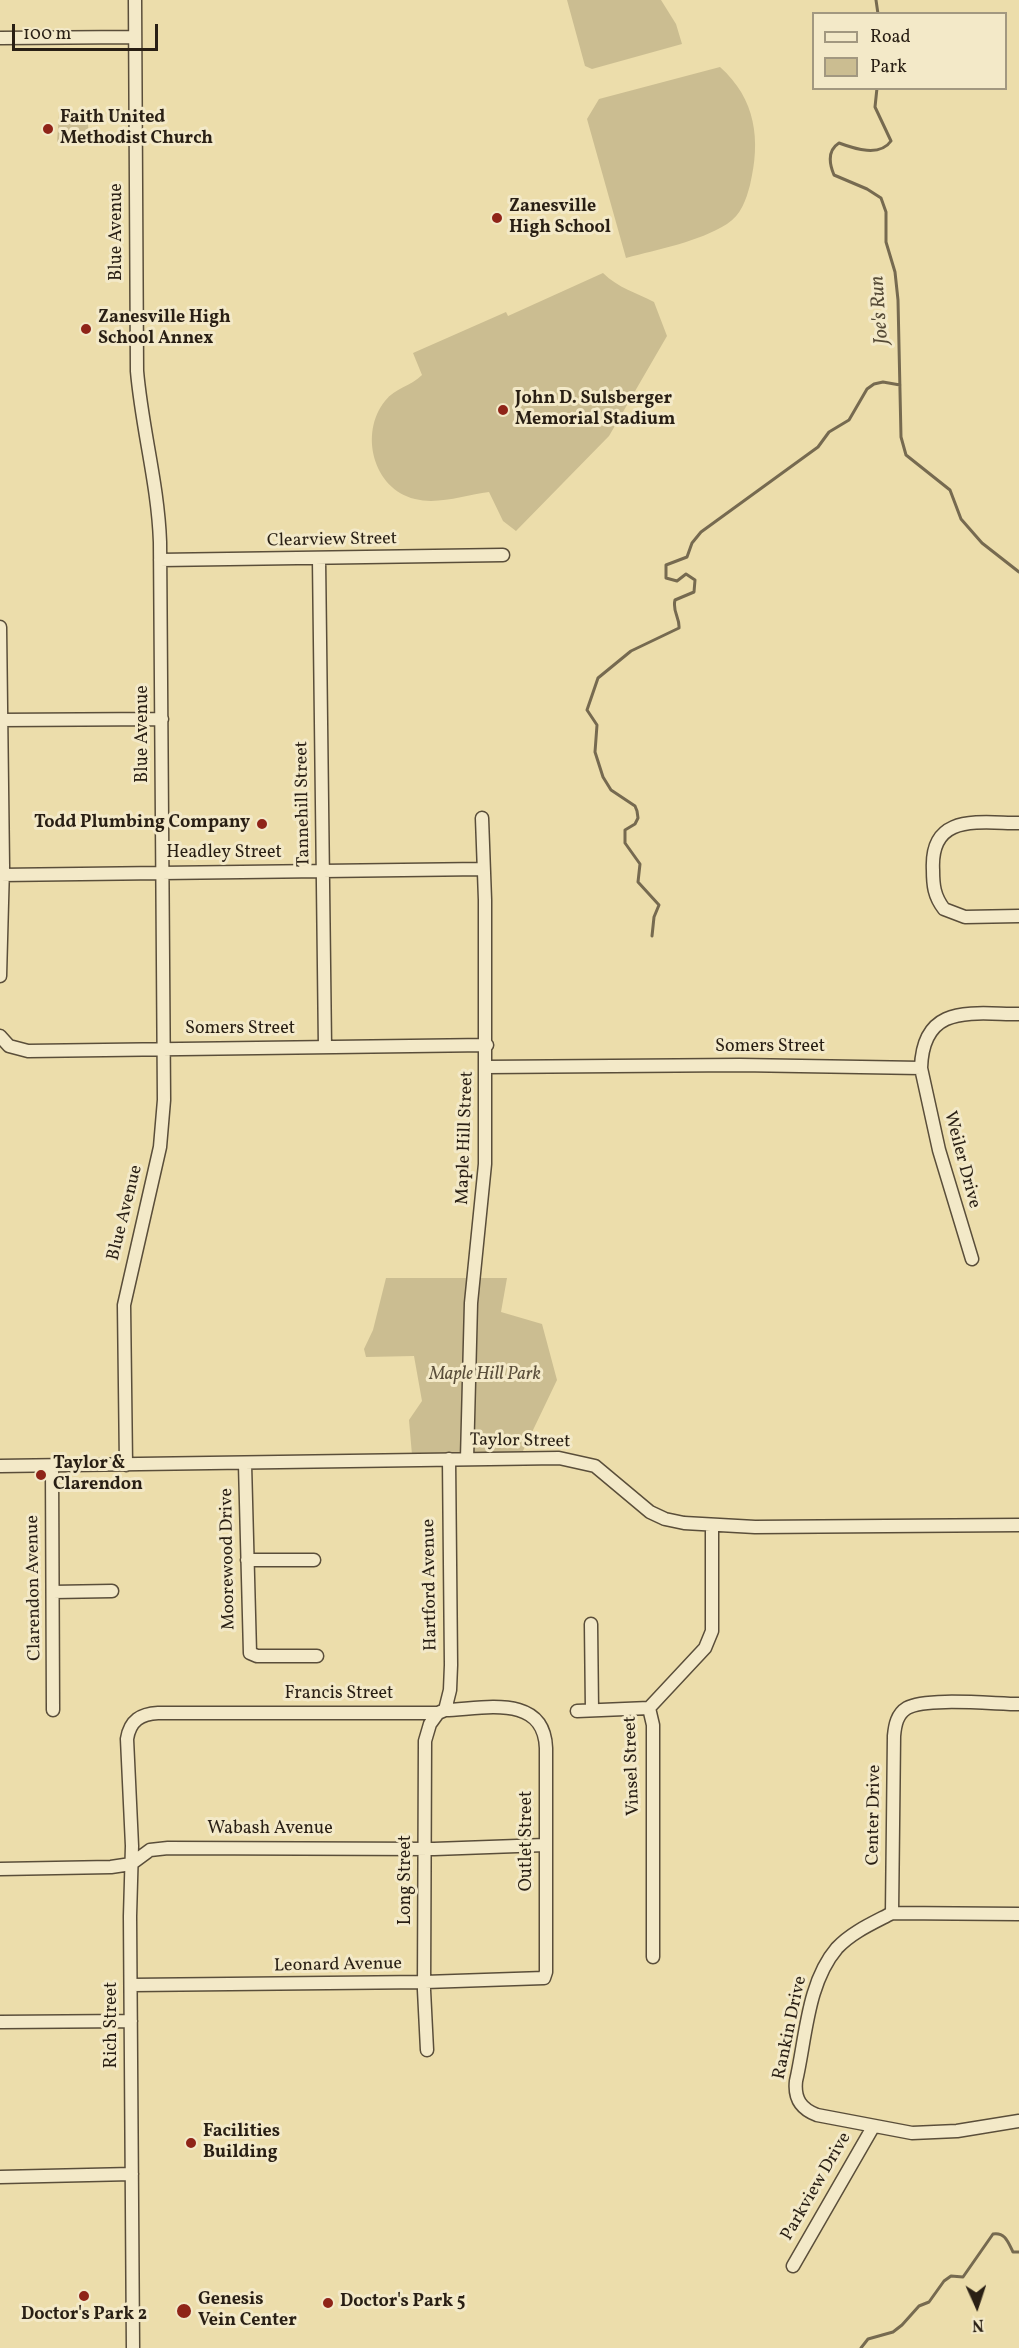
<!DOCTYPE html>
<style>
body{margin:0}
#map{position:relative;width:1019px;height:2348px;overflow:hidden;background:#ecddab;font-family:Vollkorn,serif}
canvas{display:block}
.legend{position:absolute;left:812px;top:12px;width:195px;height:78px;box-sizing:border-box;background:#f3e9c8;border:2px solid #a29880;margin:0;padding:8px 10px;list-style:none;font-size:18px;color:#291f14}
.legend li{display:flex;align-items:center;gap:12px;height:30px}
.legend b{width:30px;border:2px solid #a29880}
.north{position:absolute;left:947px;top:2276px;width:60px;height:60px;-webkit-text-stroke:4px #f3e9c8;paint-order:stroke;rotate:177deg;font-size:16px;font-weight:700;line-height:24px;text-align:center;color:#291f14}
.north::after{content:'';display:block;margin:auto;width:21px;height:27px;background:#291f14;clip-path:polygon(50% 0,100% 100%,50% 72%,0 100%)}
.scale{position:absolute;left:12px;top:24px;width:146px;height:27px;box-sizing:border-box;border:3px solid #291f14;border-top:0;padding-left:8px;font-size:18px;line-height:21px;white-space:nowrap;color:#291f14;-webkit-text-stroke:4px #f3e9c8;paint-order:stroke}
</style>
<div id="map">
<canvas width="1019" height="2348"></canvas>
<ul class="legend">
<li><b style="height:8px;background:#f3e9c8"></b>Road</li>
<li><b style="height:16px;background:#cbbd91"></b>Park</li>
</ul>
<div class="north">N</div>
<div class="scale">100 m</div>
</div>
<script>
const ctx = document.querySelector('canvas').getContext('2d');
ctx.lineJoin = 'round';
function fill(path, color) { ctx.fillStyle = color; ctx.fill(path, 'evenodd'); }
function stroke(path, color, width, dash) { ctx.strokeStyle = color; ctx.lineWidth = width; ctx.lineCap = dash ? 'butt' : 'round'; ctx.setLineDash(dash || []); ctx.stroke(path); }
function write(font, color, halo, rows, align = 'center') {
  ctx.font = font + ' Vollkorn,serif'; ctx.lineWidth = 6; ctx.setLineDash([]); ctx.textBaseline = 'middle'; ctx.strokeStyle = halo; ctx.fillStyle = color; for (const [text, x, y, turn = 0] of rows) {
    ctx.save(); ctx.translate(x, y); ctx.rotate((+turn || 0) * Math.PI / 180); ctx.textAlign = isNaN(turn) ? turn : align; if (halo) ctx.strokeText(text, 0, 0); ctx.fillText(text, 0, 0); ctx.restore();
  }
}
fill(new Path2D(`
 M567,0H661L676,24L682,44L592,69L585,66Z
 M720,67C756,99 761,140 750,185C746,200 741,215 727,224C698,242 659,249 626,258L587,119L599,99Z
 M59,114L73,116L88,123L89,143L57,142Z
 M603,273C618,288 637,293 654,302L667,336L609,436L516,531L503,521L489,492C466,495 438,505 415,499C373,489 359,433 385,401C395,388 411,386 422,375L413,353L506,312L508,316Z
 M386,1278H507L501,1312L542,1324L557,1380L522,1453L412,1455L409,1420L422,1401L414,1356L366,1357L364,1349L373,1330Z`), '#cbbd91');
stroke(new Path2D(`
 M876,0L878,14
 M877,88L875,107L891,141C880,157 855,149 839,143C828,150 829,163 834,175L867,189L881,198L886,212V242L895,272L898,300L901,437L906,455L950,490L961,519L982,543L1019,572
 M652,936L654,917L659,905L638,882L640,864L625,843V830L635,824L638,818L637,811L635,806L611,790L603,777L595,752L597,725L587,710L598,678L631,651L679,628C680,618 672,611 675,600L694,592L695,580L686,574L677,581L666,578V565L687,557L692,543L701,532L818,447L829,432L849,420L867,389L874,384L883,382L900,385
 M861,2348L868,2339L893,2332L902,2325L919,2306L929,2302L944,2281L951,2276L963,2277L993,2234C1005,2232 1008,2242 1013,2252H1019`), '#766a50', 3);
const minor = new Path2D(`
 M0,38L135,37
 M319,559L325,1047
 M160,560L503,555
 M0,627L3,866L0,976
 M0,720L162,719
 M1019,823C978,823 930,813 933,870C933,885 934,896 944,909L965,917L1019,916
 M0,875L483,869
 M0,1036L9,1046L28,1051L487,1045
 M486,1067L740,1065L921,1068C923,1003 971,1014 1019,1014
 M921,1068L939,1150L972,1259
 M467,1459L471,1303L485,1164V900L482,818
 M245,1464L250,1653L257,1656H317
 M126,1465L124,1305L160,1147L164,1100L160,542C158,484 142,429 137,371L135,0
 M0,1466L559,1458L595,1466L650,1512L665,1519L684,1523L755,1527L1019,1525
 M52,1466L53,1710
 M247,1560H314
 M53,1592L112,1591
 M591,1624L592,1710
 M1019,1704C995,1704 926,1697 907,1708C897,1714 895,1725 894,1736L892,1913L1019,1914
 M445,1710L450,1690L451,1665L449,1459
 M577,1711L649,1708
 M0,1869L111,1867L131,1864L150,1850L168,1848L434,1849L545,1845
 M892,1913C873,1923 852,1932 837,1948C807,1983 806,2038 796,2081C794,2099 801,2109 817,2115L912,2133L957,2131L1019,2121
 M653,1957V1725L649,1708L705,1648L712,1631V1526
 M132,1985L425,1982L544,1978L546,1972V1748C544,1693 483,1709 445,1710L438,1713H158C141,1714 130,1720 127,1739L132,1846L130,1916L133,2348
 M0,2022L131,2021
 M427,2050L424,1990L425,1741L430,1724L438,1713
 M0,2177L132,2174
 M793,2266L873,2127`);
stroke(minor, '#5a4e3a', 15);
stroke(minor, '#f3e9c8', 12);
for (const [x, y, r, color] of [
 [48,129,6,"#8f2418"],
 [497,218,6,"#8f2418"],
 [86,329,6,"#8f2418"],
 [503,410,6,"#8f2418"],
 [262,824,6,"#8f2418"],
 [41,1475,6,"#8f2418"],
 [191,2143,6,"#8f2418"],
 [84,2296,6,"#8f2418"],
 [328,2303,6,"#8f2418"],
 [184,2311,8,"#8f2418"]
]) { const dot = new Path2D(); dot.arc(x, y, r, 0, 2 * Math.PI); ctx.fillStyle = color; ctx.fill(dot); stroke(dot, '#f3e9c8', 2); }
write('bold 18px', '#291f14', '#f3e9c8', [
 ["Faith United",60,119],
 ["Methodist Church",60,140],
 ["Zanesville",509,208],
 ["High School",509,229],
 ["Zanesville High",98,319],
 ["School Annex",98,340],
 ["John D. Sulsberger",515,400],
 ["Memorial Stadium",515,421],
 ["Todd Plumbing Company",250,824,"right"],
 ["Taylor &",53,1465],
 ["Clarendon",53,1486],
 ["Facilities",203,2133],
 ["Building",203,2154],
 ["Genesis",198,2301],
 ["Vein Center",198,2322],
 ["Doctor's Park 5",340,2303],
 ["Doctor's Park 2",84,2316,"center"]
], 'left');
write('18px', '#291f14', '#f3e9c8', [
 ["Blue Avenue",118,232,-90],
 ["Clearview Street",332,541,-1],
 ["Blue Avenue",144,734,-90],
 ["Tannehill Street",304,804,-91],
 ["Headley Street",224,854],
 ["Somers Street",240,1030],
 ["Somers Street",770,1048],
 ["Maple Hill Street",466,1138,-88],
 ["Weiler Drive",961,1160,75],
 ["Blue Avenue",126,1213,-76],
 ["Taylor Street",520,1442,1],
 ["Moorewood Drive",229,1559,-91],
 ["Hartford Avenue",431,1585,-91],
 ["Clarendon Avenue",35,1588,-91],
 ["Francis Street",339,1695],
 ["Vinsel Street",633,1766,-92],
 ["Center Drive",875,1815,-89],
 ["Wabash Avenue",270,1830],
 ["Outlet Street",528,1841,-90],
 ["Long Street",407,1880,-90],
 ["Leonard Avenue",338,1966,-1],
 ["Rich Street",113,2025,-90],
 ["Rankin Drive",791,2028,-78],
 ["Parkview Drive",817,2187,-60]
]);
write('italic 18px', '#5a4e3a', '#f3e9c8', [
 ["Maple Hill Park",485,1376]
]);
write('italic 20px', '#564b37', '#f3e9c8', [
 ["Joe's Run",881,310,-94]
]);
</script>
